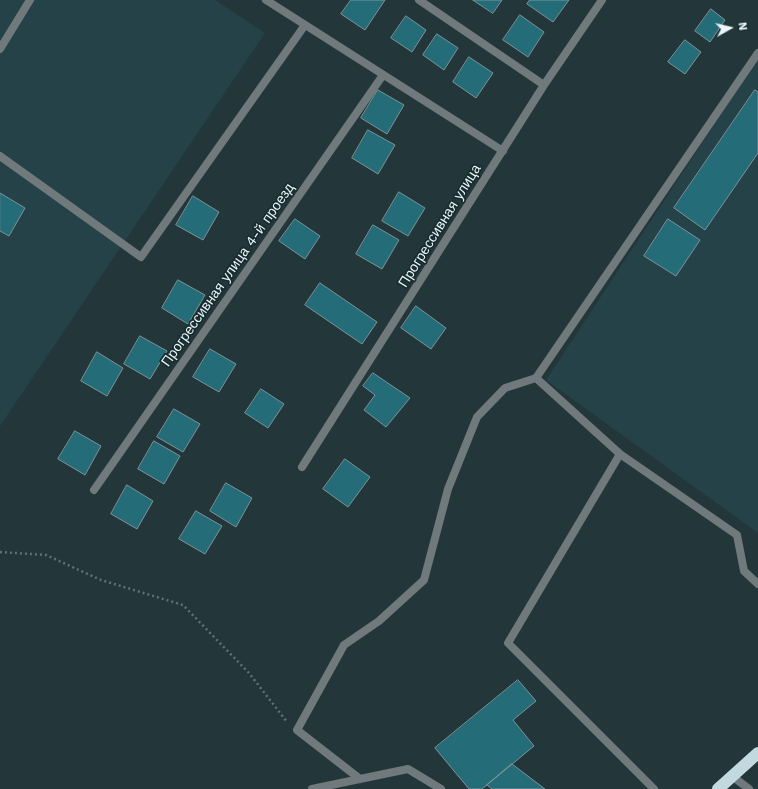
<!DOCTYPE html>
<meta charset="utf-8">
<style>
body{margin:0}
#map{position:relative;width:758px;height:789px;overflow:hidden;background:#23373b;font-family:"Work Sans",sans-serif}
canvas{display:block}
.north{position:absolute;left:710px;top:8px;width:40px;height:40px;-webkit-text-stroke:3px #192d31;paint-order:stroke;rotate:82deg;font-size:11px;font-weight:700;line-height:16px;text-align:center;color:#eaf6f9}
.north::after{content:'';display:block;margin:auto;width:14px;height:18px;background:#eaf6f9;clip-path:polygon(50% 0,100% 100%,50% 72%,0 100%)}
</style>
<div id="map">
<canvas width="758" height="789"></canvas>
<div class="north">N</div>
</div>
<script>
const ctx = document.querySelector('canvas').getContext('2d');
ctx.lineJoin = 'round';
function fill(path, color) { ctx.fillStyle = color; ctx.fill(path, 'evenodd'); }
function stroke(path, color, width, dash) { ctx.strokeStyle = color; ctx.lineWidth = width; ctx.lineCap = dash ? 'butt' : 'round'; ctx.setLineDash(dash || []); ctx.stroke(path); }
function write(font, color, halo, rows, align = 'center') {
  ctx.font = font + ' "Work Sans",sans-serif'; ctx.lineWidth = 3.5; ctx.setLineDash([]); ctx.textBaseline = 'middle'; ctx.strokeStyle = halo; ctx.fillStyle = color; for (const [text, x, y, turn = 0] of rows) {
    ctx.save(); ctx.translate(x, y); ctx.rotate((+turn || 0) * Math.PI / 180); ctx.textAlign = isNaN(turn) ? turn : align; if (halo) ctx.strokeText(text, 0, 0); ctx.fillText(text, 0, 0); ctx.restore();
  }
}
fill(new Path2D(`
 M0,0H215L265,33L0,426Z
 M758,58V533L546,380Z`), '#244248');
const building = new Path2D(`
 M351,0H385L365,30L341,14Z
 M473,0H502L493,13Z
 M530,0H569L553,22L527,4Z
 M711,9L725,20L710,42L695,31Z
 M520,15L544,32L528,57L503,40Z
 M406,16L426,30L412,52L391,38Z
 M437,34L458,48L444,70L423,55Z
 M685,40L701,52L685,74L668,62Z
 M469,57L493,73L476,98L453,82Z
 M378,90L404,105L387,134L361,118Z
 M755,90L758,92V153L705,230L674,208Z
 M368,130L395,145L378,174L352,158Z
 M399,192L425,208L408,236L382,221Z
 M0,193L25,208L9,236L0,231Z
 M193,196L219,212L203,240L176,225Z
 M295,219L320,236L305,259L279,241Z
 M668,219L700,240L676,276L644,256Z
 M373,225L399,240L382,269L356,254Z
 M178,280L205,295L188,324L162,308Z
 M320,283L377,322L362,344L305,305Z
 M416,306L446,328L431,349L401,328Z
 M140,336L167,351L150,379L124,364Z
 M210,349L236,364L219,392L193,377Z
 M97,352L123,368L107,396L81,381Z
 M373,373L410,398L386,427L364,410L375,395L363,386Z
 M261,389L284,404L268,428L245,413Z
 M174,409L200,424L183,452L157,437Z
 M75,431L101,446L85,475L58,459Z
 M154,441L180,456L164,484L138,469Z
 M345,459L370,477L348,507L323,489Z
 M226,483L252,498L236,527L210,511Z
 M127,485L153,501L137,529L111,514Z
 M196,511L222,526L205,554L179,539Z
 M518,680L536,701L513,720L534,746L482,789H469L435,748Z
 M512,764L545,789H492L487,785Z`);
fill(building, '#256c79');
stroke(building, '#7c9397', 1);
stroke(new Path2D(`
 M0,552L46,555L101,580L183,605L249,673L287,722`), '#5f7175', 2.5, [2, 3]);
stroke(new Path2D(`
 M620,454L737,535L744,571L758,584
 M732,776L749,789
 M360,779L297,730L344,645L379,621L424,580L448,489L477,417L505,388L536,378
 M312,789L408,769L441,789
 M654,789L508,643L620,454L536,378L758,53`), '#70797b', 8);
stroke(new Path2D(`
 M266,0L503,151
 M419,0L544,85
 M0,49L30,0
 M0,156L141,257L305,25
 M302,467L544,85L602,0
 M94,490L383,75`), '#70797b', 8);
stroke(new Path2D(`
 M718,789L758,753`), '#c2dadf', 12);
write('14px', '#eaf6f9', '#192d31', [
 ["Прогрессивная улица",440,226,-58],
 ["Прогрессивная улица 4-й проезд",228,275,-55]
]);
</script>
